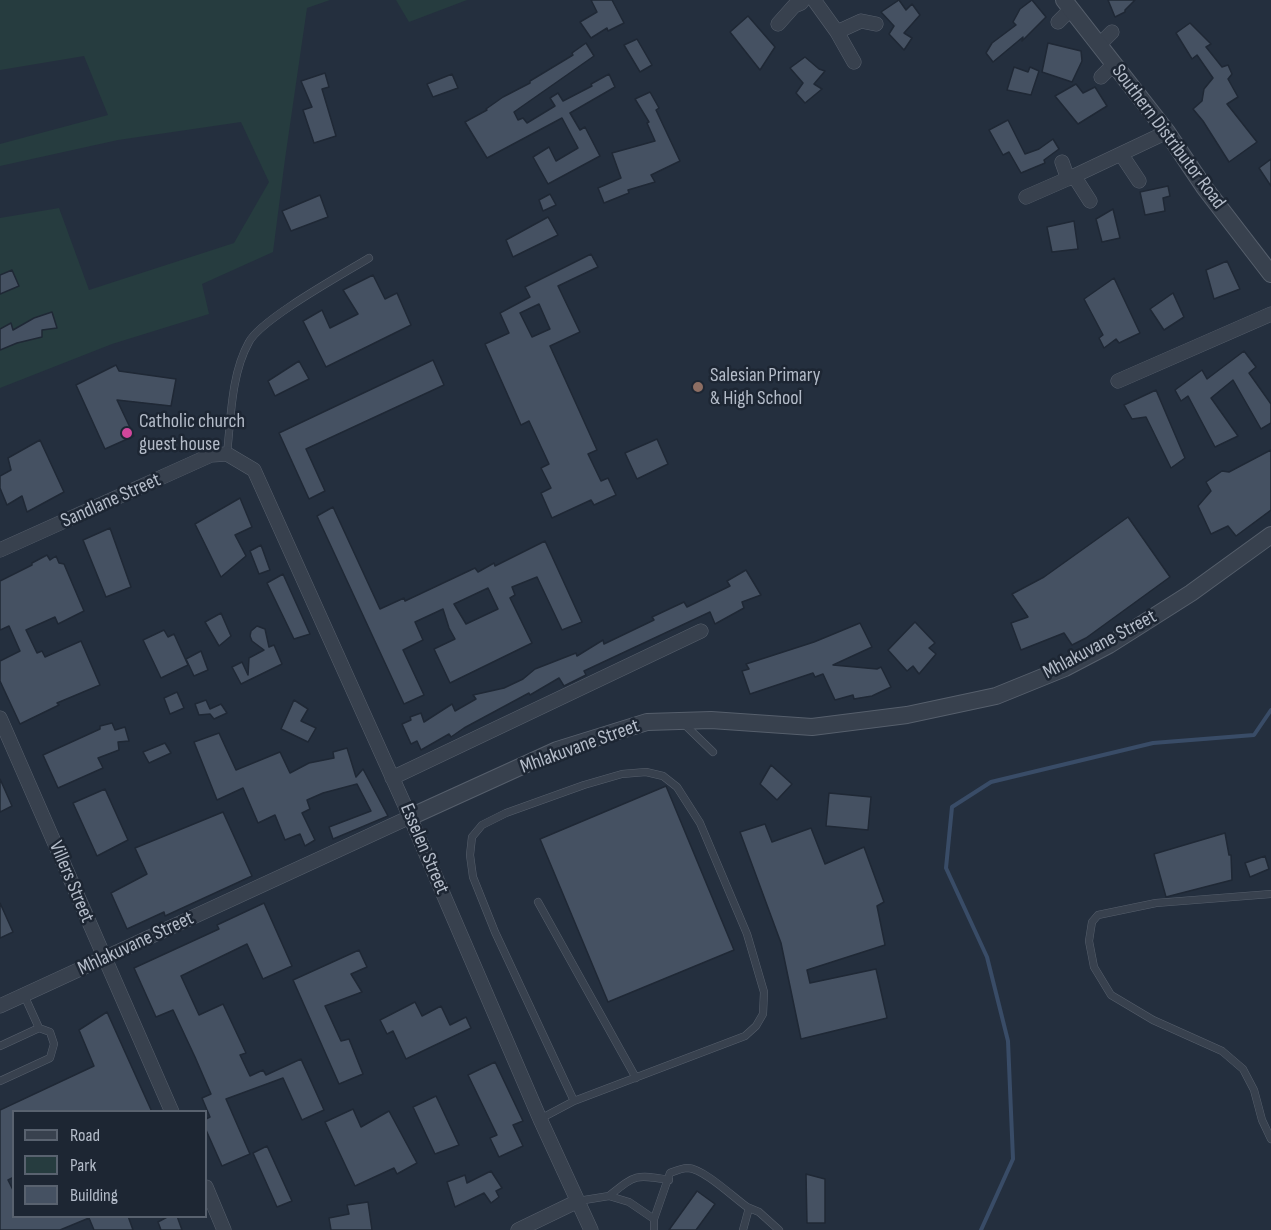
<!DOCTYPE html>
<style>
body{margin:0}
#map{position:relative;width:1271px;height:1230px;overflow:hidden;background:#242f3e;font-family:"Sofia Sans Condensed",sans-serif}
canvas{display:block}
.legend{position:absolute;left:12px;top:1110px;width:195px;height:108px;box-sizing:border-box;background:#1d2633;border:2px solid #59626f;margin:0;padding:8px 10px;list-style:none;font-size:18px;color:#b4bcc9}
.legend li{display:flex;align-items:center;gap:12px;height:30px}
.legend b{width:30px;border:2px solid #59626f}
</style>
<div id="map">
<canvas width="1271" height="1230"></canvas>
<ul class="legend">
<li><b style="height:8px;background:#38414e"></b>Road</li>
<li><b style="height:16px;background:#263c3f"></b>Park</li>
<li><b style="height:16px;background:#455162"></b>Building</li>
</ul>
</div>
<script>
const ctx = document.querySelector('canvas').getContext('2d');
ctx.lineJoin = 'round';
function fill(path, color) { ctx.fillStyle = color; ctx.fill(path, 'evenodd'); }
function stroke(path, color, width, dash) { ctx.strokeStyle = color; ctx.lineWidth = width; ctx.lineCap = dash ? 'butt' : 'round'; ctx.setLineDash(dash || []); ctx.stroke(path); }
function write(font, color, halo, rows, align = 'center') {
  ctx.font = font + ' "Sofia Sans Condensed",sans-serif'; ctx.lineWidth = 5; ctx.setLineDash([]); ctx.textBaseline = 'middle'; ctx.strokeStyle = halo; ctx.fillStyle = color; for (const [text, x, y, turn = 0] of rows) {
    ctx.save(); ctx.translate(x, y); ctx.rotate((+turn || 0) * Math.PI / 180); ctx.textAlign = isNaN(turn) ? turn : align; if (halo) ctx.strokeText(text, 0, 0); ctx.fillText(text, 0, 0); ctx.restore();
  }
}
fill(new Path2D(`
 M0,0H330L307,8L285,159L273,252L202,284L209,314L112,344L0,388V218L59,208L89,290L234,243L269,182L241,122L118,140L0,166V144L108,115L84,56L0,70Z
 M396,0H467L409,22Z`), '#263c3f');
stroke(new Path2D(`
 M981,1230L1013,1159L1008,1041L987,957L946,868L952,807L991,782L1153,743L1254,735L1271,710`), '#394c67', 4);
const building = new Path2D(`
 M591,0H612L624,23L608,31L607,28L591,38L580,22L597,12Z
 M899,0L906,10L912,4L920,15L904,33L912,38L904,50L889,34L894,26L881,12Z
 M1032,0L1046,17L1022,41L1023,37L993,62L986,53L992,43L1016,25L1013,22L1020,9Z
 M1108,0H1135L1125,10V12L1115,17Z
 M748,16L775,47L760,70L730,32Z
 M1190,23L1211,44L1206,47L1222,67L1228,65L1232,74L1228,79L1238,97L1227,104L1257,142L1229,162L1203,121L1193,109L1202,101L1204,89L1213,78L1197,55L1192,59L1176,33Z
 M637,39L652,65L640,72L624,45Z
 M586,43L594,56L514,112L518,120L523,118L527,123L555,106L550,98L558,93L563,101L592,86L591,84L609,74L615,87L570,113L580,130L585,127L600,156L548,184L533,157L549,147L556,161L578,148L562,118L487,158L465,122L487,110L486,109L503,97L530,83V81L573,55L572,53Z
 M1048,43L1081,51L1082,61L1072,82L1042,72Z
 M805,57L819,69L825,71L814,84L822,89L805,103L796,93L803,83L790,68Z
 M1014,67L1028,72L1030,67L1039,71L1031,95L1007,90Z
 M325,73L329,87L322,89L336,136L314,143L303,110L312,107L301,81Z
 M452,74L458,88L433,97L427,84Z
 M1076,84L1083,93L1095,87L1107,106L1078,124L1055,96Z
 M650,92L659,108L656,110L680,161L651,175L655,182L628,190L629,193L604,203L598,188L621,178L612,153L655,141L647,123L649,122L635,99Z
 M1008,120L1025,154L1039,149L1053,139L1059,149L1044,160L1045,163L1021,173L1009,152L1003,155L989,130Z
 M1271,159V186L1259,168Z
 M1168,186L1170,196L1163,198L1165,211L1145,215L1140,192Z
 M550,194L556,205L543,211L539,200Z
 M320,195L328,217L291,231L282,211Z
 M1113,209L1120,238L1102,242L1096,219Z
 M548,217L558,235L513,257L506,240Z
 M1074,221L1078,249L1052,252L1047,227Z
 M591,254L598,267L558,286L580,332L550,346L597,450L588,454L601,481L608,478L616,495L594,505L591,500L552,518L541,493L551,488L541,468L549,464L529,421L521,425L485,344L509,333L500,313L530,297L525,287ZM539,304L550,329L532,337L520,313Z
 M1227,261L1240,289L1214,299L1206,270Z
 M12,270L19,286L0,294V275Z
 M373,275L385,299L397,293L411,325L326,367L303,321L322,310L330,328L358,314L343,290Z
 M1114,278L1140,333L1119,343L1116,339L1104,348L1099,338L1103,335L1084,299Z
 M1173,293L1184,317L1164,330L1150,309Z
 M52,312L57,328L42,330V337L17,343L0,350V329L11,323L13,330L34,318Z
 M1244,351L1256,367L1249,373L1271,404V423L1261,429L1233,380L1211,398L1238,436L1215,447L1188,396L1181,401L1175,390L1202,370L1207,379Z
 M433,360L444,385L306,449L325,491L309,499L279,433Z
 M299,361L309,379L275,396L268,381Z
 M116,365L119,371L176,379L171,406L117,400L134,436L105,449L76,385Z
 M1156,390L1185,458L1171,468L1146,417L1132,419L1124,405Z
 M657,439L668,464L637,479L625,453Z
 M40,440L64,492L27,512L22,496L7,505L0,488V476L11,470L8,458Z
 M1271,450V510L1236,536L1228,526L1211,534L1198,506L1211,491L1206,482L1222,471L1229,472Z
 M240,498L252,527L235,535L246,556L221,577L195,524Z
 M333,507L380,609L404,598L405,601L475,568L478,572L494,563L495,566L545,541L582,622L562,630L537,577L512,587L515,595L510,598L532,643L450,683L434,649L455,639L449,628L443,609L415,622L423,640L403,650L424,695L404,704L317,516ZM488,588L498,609L466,624L454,604Z
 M1128,517L1170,577L1086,638L1072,645L1064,633L1021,650L1011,623L1028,617L1012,594L1044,577Z
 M110,528L131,587L106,597L83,540Z
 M261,545L270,570L259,574L250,551Z
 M47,555L50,560L56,556L59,563L64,564L84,611L58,624L55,617L26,630L37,653L42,651L45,657L81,641L100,685L57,703L59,705L20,724L0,681V661L20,651L9,626L0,630V581L32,565V563Z
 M746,570L761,595L742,602L744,608L715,624L710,612L584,671L586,675L564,686L559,678L530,695L529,693L464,728L451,737L449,734L421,750L417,741L411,744L402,724L411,720L410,717L421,713L424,722L452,704L455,711L476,699L473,695L504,688L523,679L535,669L576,653L577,656L603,640L604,644L654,620L652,617L684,602L687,607L730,586L727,581Z
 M283,574L310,634L294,639L267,583Z
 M221,613L231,636L219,646L205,622Z
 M915,622L935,643L929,648L936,654L919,674L913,666L907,671L888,650Z
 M860,623L872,647L833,665L877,669L881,667L891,687L872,696L854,699L853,695L835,700L823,674L815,677L813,673L750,694L742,671L749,669L746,664L814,642Z
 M257,626L265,629L269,647L274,645L282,664L241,684L232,667L242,662L248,675L249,658L264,650L252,641L250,636L251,631Z
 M164,630L168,637L174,634L188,665L161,678L143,640Z
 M201,651L208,670L194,676L186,659Z
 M177,692L184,708L170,714L164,698Z
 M206,700L210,709L221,704L227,713L214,719L210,714L199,715L195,704Z
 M294,700L308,709L301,721L316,728L308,742L281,729Z
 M112,723L115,730L125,727L129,741L118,742L119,750L98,758L103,768L58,788L43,755L100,729V726Z
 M219,733L236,770L280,752L290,773L309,763L334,758L333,752L347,748L356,777L363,769L388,816L333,839L329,827L371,811L357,784L323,793L307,800L310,809L302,813L315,840L305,846L300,834L285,840L275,815L258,823L243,788L217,800L194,742Z
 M165,743L171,753L149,763L143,752Z
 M771,765L792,784L777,800L760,784Z
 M0,779L12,806L0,812Z
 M666,786L734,950L608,1002L540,839Z
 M105,789L128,840L97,856L73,803Z
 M829,793L871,797L868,830L826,826Z
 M223,812L252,876L165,916L164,912L127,929L111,893L147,874L135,848Z
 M765,824L772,842L811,828L825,864L864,847L884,902L877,906L885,945L807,970L810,983L876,969L887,1018L801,1039L781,943L740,832Z
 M1225,833L1229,855H1231L1232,880L1166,897L1154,854Z
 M1265,856L1269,869L1250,877L1245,863Z
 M0,903L13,932L0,938Z
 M264,903L292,966L263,979L247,944L181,976L199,1015L223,1004L246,1053L240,1055L250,1076L263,1070L266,1075L301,1059L324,1110L302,1120L283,1078L226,1099L250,1154L222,1166L206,1130V1119L210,1117L202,1098L211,1094L195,1057L173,1010L156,1017L134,968L219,929L217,925Z
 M359,950L367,967L351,974L362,992L325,1006L341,1041L349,1039L363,1074L339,1084L293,980Z
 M415,1002L422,1016L441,1006L450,1025L466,1017L471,1028L406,1059L393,1031L387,1034L380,1020Z
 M107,1012L152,1112H14V1177L8,1180L14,1192V1216H128L133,1230H94L89,1218L60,1230H0V1110L94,1066L79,1030Z
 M495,1062L523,1121L513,1125L523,1146L499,1157L490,1138L497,1135L468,1075Z
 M436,1096L459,1145L435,1154L413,1107Z
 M353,1109L361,1127L389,1111L417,1163L397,1174L394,1168L355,1186L325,1122Z
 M267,1146L292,1201L277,1207L253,1153Z
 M491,1171L502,1188L496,1191L499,1197L491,1203L484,1193L455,1207L447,1182L465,1175L467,1183Z
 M806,1174L825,1179V1223H807Z
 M697,1191L715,1204L696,1230H669Z
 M368,1202L372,1230H331L329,1218L349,1214L347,1205Z
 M169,1216H177L182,1230H161L158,1222Z`);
fill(building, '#455162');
stroke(building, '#1f2835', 1.5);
const service = new Path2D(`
 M227,454C231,418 231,374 249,342C261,319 343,274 369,258
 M683,723L713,752
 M1271,894L1156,903L1098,915L1092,922L1089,941L1094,967L1111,995L1153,1020L1222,1051L1243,1069L1254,1090L1262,1120L1271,1139
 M538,902L636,1078
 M0,1046L39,1028L24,995
 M0,1081L50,1058L54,1044L50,1032L39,1028
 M540,1119L574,1101L745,1036L756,1026L763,1014L764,992L747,934L700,823L677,787L663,776L646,772L622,774L584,785L506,813L482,825L472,837L470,855L473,877L495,932L574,1101
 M609,1196C635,1175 635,1174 669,1180
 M578,1201L609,1196L629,1202L654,1219
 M654,1230V1219L670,1173C675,1171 682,1168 688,1168C704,1169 733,1197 747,1207
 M743,1230L749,1208L747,1207L759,1212L779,1230`);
const minor = new Path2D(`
 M814,0L837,32L854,62
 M1058,22L1071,9
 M778,24L794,6L801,3L803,0
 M837,32L861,21L876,24
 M1099,45L1112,32
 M1101,77L1114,64
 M1121,154L1139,181
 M1062,162L1068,179
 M1074,176L1090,201
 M1026,197L1074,176L1167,132
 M1118,381L1271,314
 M0,550L211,455L227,454L254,470L410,817L540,1119L591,1230
 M0,718L172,1112
 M392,778L701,631
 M0,1006L410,817
 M206,1187L224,1230
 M518,1230L578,1201`);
const tertiary = new Path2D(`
 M1064,0L1167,132L1204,187L1271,274
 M410,817L557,750L647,722L711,720L812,727L907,715L996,696L1065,668L1109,645L1191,593L1271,535`);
stroke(service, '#565f6c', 8);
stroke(minor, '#565f6c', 15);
stroke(tertiary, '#565f6c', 18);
stroke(service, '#38414e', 7);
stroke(minor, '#38414e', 14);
stroke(tertiary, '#38414e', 16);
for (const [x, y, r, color] of [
 [698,387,6,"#8d6e63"],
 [127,433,6,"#d1479c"]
]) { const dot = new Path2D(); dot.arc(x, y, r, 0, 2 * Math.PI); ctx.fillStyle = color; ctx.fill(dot); stroke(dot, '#1d2633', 2); }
write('20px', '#b4bcc9', '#1d2633', [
 ["Southern Distributor Road",1168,137,53],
 ["Sandlane Street",111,501,-24],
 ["Mhlakuvane Street",1100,645,-28],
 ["Mhlakuvane Street",580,747,-20],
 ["Esselen Street",424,849,67],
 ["Villers Street",71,882,67],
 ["Mhlakuvane Street",136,944,-25]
]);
write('20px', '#b4bcc9', '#1d2633', [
 ["Salesian Primary",710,376],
 ["& High School",710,399],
 ["Catholic church",139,422],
 ["guest house",139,445]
], 'left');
</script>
